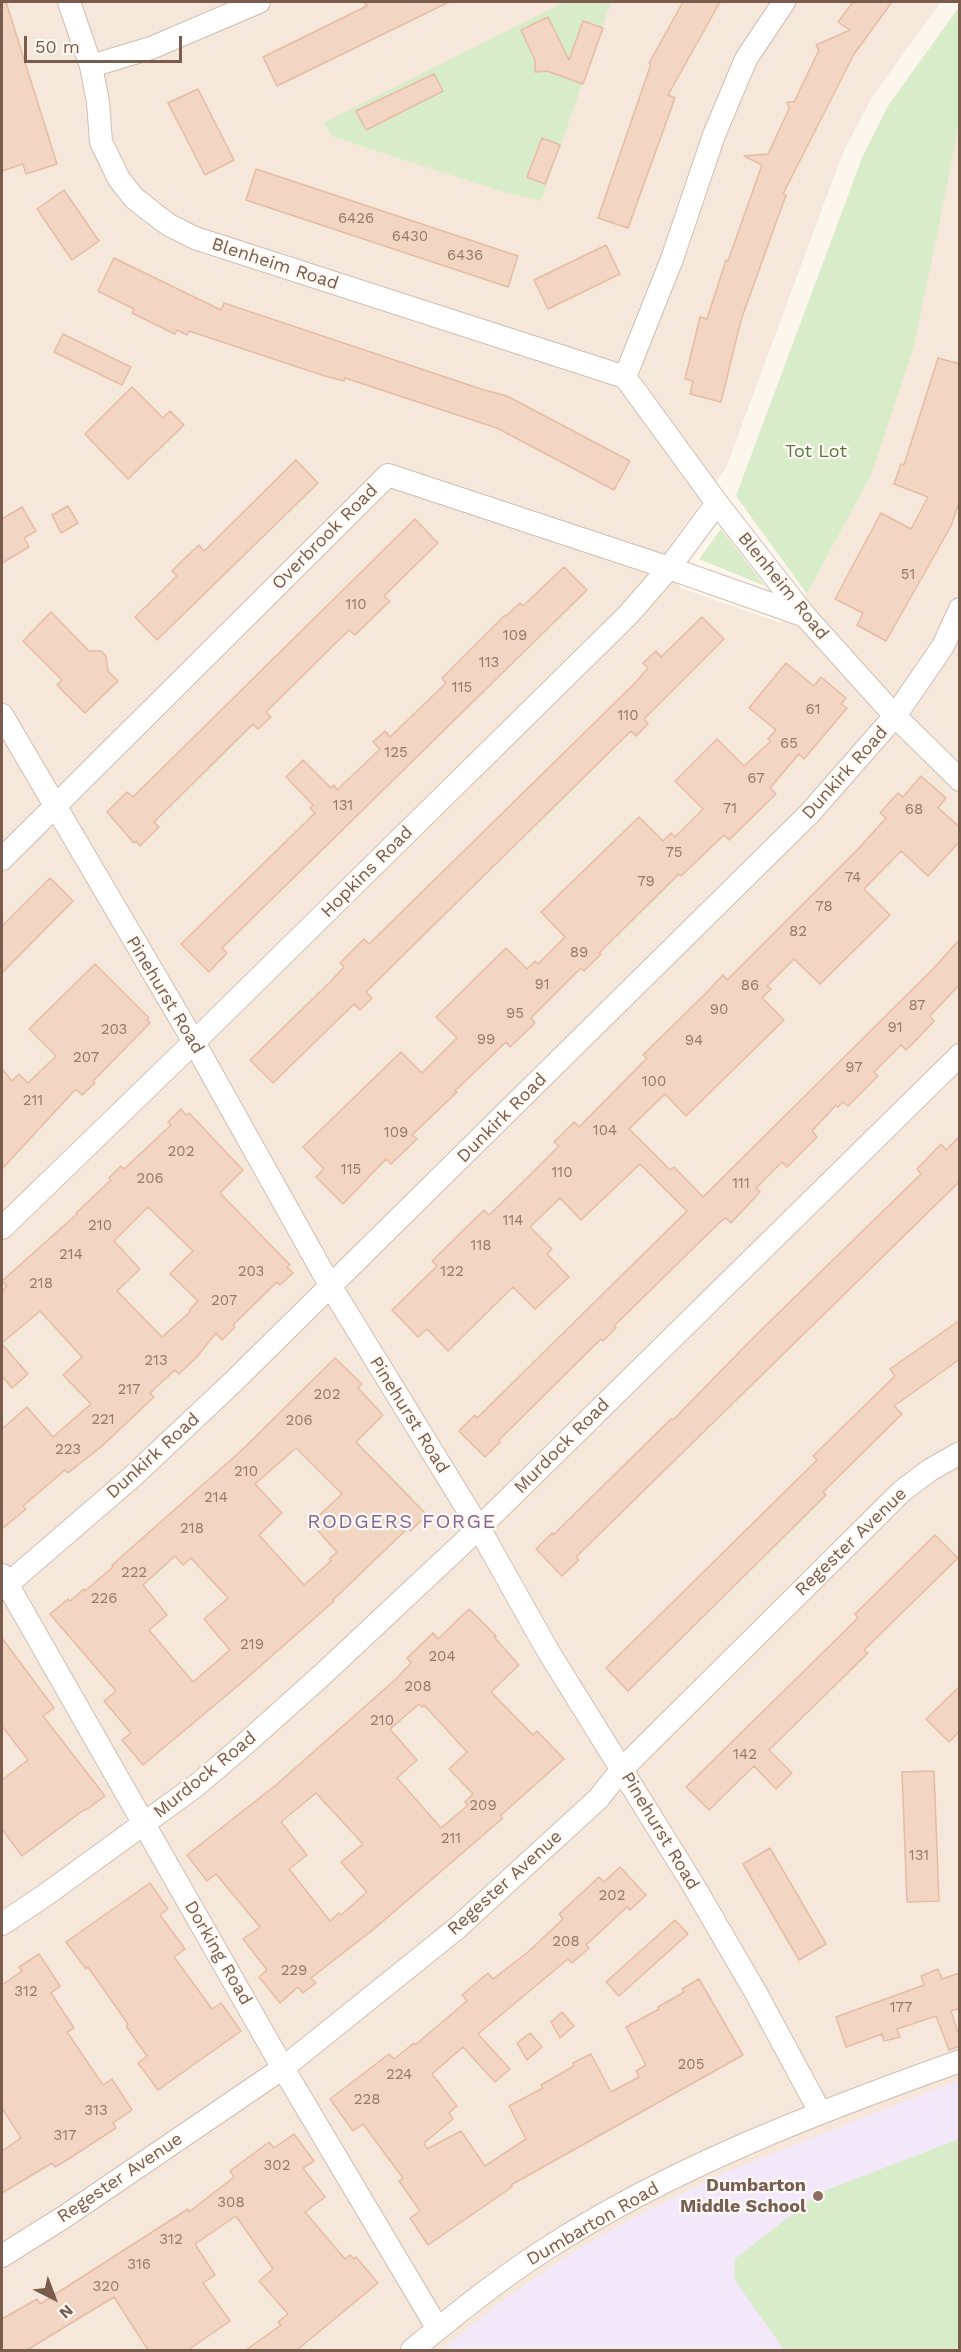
<!DOCTYPE html>
<style>
body{margin:0}
#map{position:relative;width:961px;height:2352px;overflow:hidden;background:#fdf6ec;font-family:"Work Sans",sans-serif}
canvas{display:block}
.frame{position:absolute;inset:0;border:3px solid #7a5c4d;pointer-events:none}
.north{position:absolute;left:24px;top:2268px;width:60px;height:60px;-webkit-text-stroke:4px #fffaf3;paint-order:stroke;rotate:138deg;font-size:16px;font-weight:700;line-height:24px;text-align:center;color:#7a5c4d}
.north::after{content:'';display:block;margin:auto;width:21px;height:27px;background:#7a5c4d;clip-path:polygon(50% 0,100% 100%,50% 72%,0 100%)}
.scale{position:absolute;left:24px;top:36px;width:158px;height:27px;box-sizing:border-box;border:3px solid #7a5c4d;border-top:0;padding-left:8px;font-size:18px;line-height:21px;white-space:nowrap;color:#7a5c4d;-webkit-text-stroke:4px #fffaf3;paint-order:stroke}
</style>
<div id="map">
<canvas width="961" height="2352"></canvas>
<div class="frame"></div>
<div class="north">N</div>
<div class="scale">50 m</div>
</div>
<script>
const ctx = document.querySelector('canvas').getContext('2d');
ctx.lineJoin = 'round';
function fill(path, color) { ctx.fillStyle = color; ctx.fill(path, 'evenodd'); }
function stroke(path, color, width, dash) { ctx.strokeStyle = color; ctx.lineWidth = width; ctx.lineCap = dash ? 'butt' : 'round'; ctx.setLineDash(dash || []); ctx.stroke(path); }
function write(font, color, halo, rows, align = 'center') {
  ctx.font = font + ' "Work Sans",sans-serif'; ctx.lineWidth = 4.5; ctx.setLineDash([]); ctx.textBaseline = 'middle'; ctx.strokeStyle = halo; ctx.fillStyle = color; for (const [text, x, y, turn = 0] of rows) {
    ctx.save(); ctx.translate(x, y); ctx.rotate((+turn || 0) * Math.PI / 180); ctx.textAlign = isNaN(turn) ? turn : align; if (halo) ctx.strokeText(text, 0, 0); ctx.fillText(text, 0, 0); ctx.restore();
  }
}
fill(new Path2D(`
 M2,2H941L872,97L842,155L726,468L667,549L681,588L781,623L807,594L871,475L948,179L959,127V2350H2Z`), '#f5e8da');
fill(new Path2D(`
 M959,2080V2350H442L499,2303L573,2252L631,2219L724,2173Z`), '#f3e8fa');
fill(new Path2D(`
 M565,2H611L541,201L503,192L334,137L323,123Z
 M959,7V127L914,346L871,475L807,594L736,496L862,158L888,106Z
 M721,529L765,586L699,559Z
 M959,2139V2350H784L734,2279L735,2259L819,2193Z`), '#d8ecc9');
const building = new Path2D(`
 M2,2H6L57,164L26,174L23,164L2,171Z
 M364,2H449L277,86L263,57L367,6Z
 M683,2H720L668,95L675,98L628,228L598,218L651,64L649,63Z
 M853,2H892L854,54L783,194L786,195L741,320L721,402L690,394L693,381L685,379L700,317L707,319L726,260L728,261L762,165L744,156L768,154L789,109L787,102H794L819,50L816,45L850,30L838,22Z
 M548,17L569,60L583,21L603,28L583,84L547,71L535,72V60L521,30Z
 M434,74L443,91L366,130L356,111Z
 M198,89L234,160L205,175L168,103Z
 M542,138L560,145L545,184L527,177Z
 M256,169L518,256L508,287L246,200Z
 M64,190L99,241L72,260L37,209Z
 M606,245L620,274L548,309L534,280Z
 M114,258L221,310L224,303L481,389L507,396L630,461L614,490L497,428L345,378L344,381L325,376L189,331L187,335L177,330L175,334L132,313L134,309L98,291Z
 M63,334L131,367L122,385L54,352Z
 M938,358L960,364V500L951,526L886,641L857,625L863,613L835,599L881,513L911,529L928,497L894,484L901,464L904,465Z
 M132,387L163,418L170,411L184,425L128,479L85,434Z
 M296,460L318,483L157,640L135,617L177,576L172,571L184,559L199,545L204,551Z
 M68,506L78,523L61,533L52,515Z
 M22,507L36,531L24,538L29,547L2,563V519Z
 M415,519L438,543L384,596L390,601L355,635L349,630L266,712L271,717L258,729L253,724L154,822L159,827L140,846L136,841L134,843L107,812L127,792L133,797Z
 M564,567L587,590L222,948L227,953L209,972L181,944L315,813L310,808L313,805L286,777L303,760L331,788L334,785L337,790L380,749L373,742L385,731L390,737L446,683L442,678L505,615L506,616L520,603L523,606Z
 M51,612L89,651H101L106,656L108,671L118,681L85,713L57,685L62,680L23,641Z
 M702,617L724,639L644,719L648,724L636,736L631,731L445,914L366,992L372,998L360,1010L354,1004L273,1083L250,1060L330,982L344,967L340,963L364,939L369,944L635,683L648,668L643,663L656,651L661,657Z
 M786,663L814,686L821,677L846,698L841,704L847,708L804,759L799,754L770,788L776,794L729,840L724,835L681,876L679,874L599,953L601,954L584,971L581,968L531,1018L535,1023L510,1047L506,1042L455,1091L457,1092L412,1135L417,1139L391,1164L386,1159L343,1204L316,1177L324,1169L303,1147L401,1052L422,1073L457,1038L436,1017L506,948L527,969L535,961L538,964L565,937L541,912L639,817L663,841L671,833L675,837L703,809L675,781L717,739L744,766L771,741L768,739L776,730L749,708Z
 M921,776L946,798L938,808L960,827V841L928,876L901,851L864,889L890,915L820,984L794,959L767,986L771,989L762,998L784,1020L686,1116L665,1094L629,1129L670,1170L674,1167L703,1197L933,969L960,939V984L930,1016L934,1021L919,1037L906,1050L901,1045L874,1072L878,1076L848,1106L843,1102L838,1107L836,1105L812,1131L817,1137L787,1167L782,1162L756,1188L760,1192L731,1223L726,1218L719,1223L614,1326L616,1328L603,1341L601,1339L499,1440L500,1442L485,1457L459,1431L475,1415L477,1418L687,1211L640,1164L581,1220L560,1198L530,1227L552,1249L547,1254L569,1277L535,1309L513,1287L448,1351L427,1329L418,1337L392,1310L437,1266L432,1261L484,1210L489,1215L526,1179L559,1146L554,1142L574,1122L579,1127L647,1058L643,1055L707,992L723,975L727,980L858,849L886,818L880,813L898,793L903,797Z
 M50,878L73,901L2,973V926Z
 M95,964L149,1018L147,1020L150,1023L93,1081L95,1083L82,1095L77,1090L74,1091L2,1169V1069L12,1081L19,1074L28,1083L56,1056L29,1029Z
 M181,1109L186,1115L189,1113L243,1170L220,1193L290,1265L287,1267L293,1273L280,1285L277,1282L233,1325L235,1327L222,1340L216,1333L196,1358L179,1374L175,1370L150,1393L154,1397L102,1446L68,1473L65,1470L23,1506L26,1509L2,1529V1429L27,1407L53,1437L91,1404L63,1375L82,1357L40,1311L2,1343V1292L7,1286L2,1281L77,1214L76,1213L111,1180L109,1178L121,1166L124,1169L171,1125L168,1122ZM148,1207L193,1251L170,1274L198,1301L189,1310L190,1312L162,1337L117,1291L140,1269L114,1241Z
 M960,1136V1181L576,1557L579,1560L562,1576L536,1549L552,1533L553,1535L671,1419L673,1420L754,1337L921,1174L917,1169L941,1144L946,1150Z
 M960,1320V1359L894,1406L902,1414L823,1492L826,1495L628,1691L606,1668L817,1460L813,1456L895,1376L890,1369Z
 M2,1344L28,1374L12,1388L2,1376Z
 M335,1358L362,1384L358,1388L383,1415L356,1442L427,1515L410,1531L408,1528L333,1600L334,1601L240,1684L143,1765L122,1740L131,1733L104,1701L116,1691L50,1614L68,1599L70,1601L84,1589L85,1591L113,1567L112,1565L242,1450ZM296,1448L342,1494L311,1523L337,1552L329,1559L331,1561L304,1585L259,1535L282,1513L255,1484ZM175,1556L183,1565L191,1558L228,1598L204,1619L230,1650L193,1682L149,1630L167,1615L143,1585Z
 M935,1535L958,1558L864,1650L868,1653L769,1750L792,1773L776,1789L754,1766L709,1810L686,1787L858,1618L855,1614Z
 M469,1609L496,1636L494,1637L519,1665L491,1692L533,1735L537,1731L564,1759L500,1816L503,1818L374,1929L311,1978L316,1983L303,1993L298,1987L280,2003L259,1977L267,1970L243,1939L260,1927L216,1874L207,1881L187,1855L276,1785L396,1679L411,1663L407,1658L433,1633L438,1639ZM419,1704L422,1707L424,1705L467,1752L449,1769L473,1794L465,1802L468,1805L441,1828L397,1778L417,1760L390,1729ZM316,1793L363,1844L341,1862L367,1892L341,1915L339,1913L330,1921L289,1869L307,1855L281,1822Z
 M2,1638L54,1708L43,1716L105,1796L86,1810L85,1809L22,1856L2,1829V1780L28,1760L2,1726Z
 M960,1686V1731L949,1742L926,1719Z
 M934,1771L939,1901L907,1902L902,1772Z
 M770,1848L826,1944L799,1960L743,1864Z
 M620,1867L646,1895L630,1910L627,1907L586,1945L589,1948L572,1963L568,1959L478,2034L510,2069L495,2082L463,2047L432,2074L457,2106L449,2113L453,2119L424,2143L427,2149L461,2131L485,2166L526,2139L509,2106L543,2088L541,2085L574,2066L573,2063L591,2054L611,2092L639,2077L636,2071L646,2065L626,2027L659,2009L658,2007L684,1992L682,1989L699,1979L743,2055L511,2185L512,2187L428,2245L410,2218L420,2211L399,2181L403,2178L363,2124L353,2131L330,2099L389,2054L394,2059L414,2043L415,2045L467,2001L462,1995L488,1973L493,1979L528,1952L563,1919L559,1914L571,1903L599,1877L604,1882Z
 M150,1883L168,1909L160,1915L185,1949L174,1957L212,2009L221,2003L241,2031L158,2090L138,2063L147,2056L126,2026L128,2024L88,1967L86,1969L66,1942Z
 M675,1920L688,1934L619,1996L606,1982Z
 M39,1954L60,1986L51,1993L74,2028L67,2032L103,2085L112,2079L132,2110L113,2123L116,2128L70,2158L55,2167L52,2163L2,2193V2151L21,2138L2,2108V1985L22,1971L19,1967Z
 M938,1969L942,1979L960,1973V2008L951,2011L960,2039V2046L949,2050L936,2016L897,2029L900,2037L884,2041L882,2034L846,2047L836,2017L924,1985L921,1976Z
 M562,2012L574,2026L560,2038L551,2022Z
 M530,2033L542,2047L527,2060L517,2043Z
 M294,2134L314,2161L303,2168L325,2197L305,2212L345,2259L350,2255L354,2259L356,2257L378,2283L297,2350H246L281,2325L278,2322L288,2314L259,2281L273,2269L236,2216L195,2244L215,2275L203,2283L230,2321L188,2350H148L114,2297L27,2350H2V2319L37,2299L40,2304L188,2209L189,2212L234,2177L230,2171L269,2142L274,2148Z`);
fill(building, '#f3d5c3');
stroke(building, '#e6bba3', 1.5);
const minor = new Path2D(`
 M69,2L91,66L98,102L101,142L119,179L134,198L153,213L169,225L195,238L625,377L717,503L805,616L895,716L960,780
 M91,66L151,48L259,2
 M625,377L672,259L714,135L746,59L784,2
 M2,715L194,1042L331,1287L479,1528L548,1651L692,1883L756,1993L820,2112
 M2,859L388,475L669,568L805,616
 M2,1228L194,1042L628,615L669,568L717,503
 M2,1575L283,2068L438,2329
 M2,1589L132,1477L232,1383L809,814L895,716L943,646L960,609
 M2,1924L44,1896L197,1785L245,1744L322,1675L479,1528L960,1055
 M2,2256L64,2217L283,2068L456,1929L598,1799L622,1769L902,1491L930,1470L960,1453
 M412,2350C455,2315 499,2279 546,2249C673,2167 817,2112 960,2061`);
stroke(minor, '#d1beb0', 24);
stroke(minor, '#fff', 22);
for (const [x, y, r, color] of [
 [818,2196,6,"#8d6e63"]
]) { const dot = new Path2D(); dot.arc(x, y, r, 0, 2 * Math.PI); ctx.fillStyle = color; ctx.fill(dot); stroke(dot, '#fffaf3', 2); }
write('15px', '#987a6a', null, [
 ["6426",356,219],
 ["6430",410,237],
 ["6436",465,256],
 ["51",908,575],
 ["110",356,605],
 ["109",515,636],
 ["113",489,663],
 ["115",462,688],
 ["61",813,710],
 ["110",628,716],
 ["65",789,744],
 ["125",396,753],
 ["67",756,779],
 ["131",343,806],
 ["71",730,809],
 ["68",914,810],
 ["75",674,853],
 ["74",853,878],
 ["79",646,882],
 ["78",824,907],
 ["82",798,932],
 ["89",579,953],
 ["91",542,985],
 ["86",750,986],
 ["87",917,1006],
 ["90",719,1010],
 ["95",515,1014],
 ["91",895,1028],
 ["203",114,1030],
 ["99",486,1040],
 ["94",694,1041],
 ["207",86,1058],
 ["97",854,1068],
 ["100",654,1082],
 ["211",33,1101],
 ["104",605,1131],
 ["109",396,1133],
 ["202",181,1152],
 ["115",351,1170],
 ["110",562,1173],
 ["206",150,1179],
 ["111",741,1184],
 ["114",513,1221],
 ["210",100,1226],
 ["118",481,1246],
 ["214",71,1255],
 ["203",251,1272],
 ["122",452,1272],
 ["218",41,1284],
 ["207",224,1301],
 ["213",156,1361],
 ["217",129,1390],
 ["202",327,1395],
 ["221",103,1420],
 ["206",299,1421],
 ["223",68,1450],
 ["210",246,1472],
 ["214",216,1498],
 ["218",192,1529],
 ["222",134,1573],
 ["226",104,1599],
 ["219",252,1645],
 ["204",442,1657],
 ["208",418,1687],
 ["210",382,1721],
 ["142",745,1755],
 ["209",483,1806],
 ["211",451,1839],
 ["131",919,1856],
 ["202",612,1896],
 ["208",566,1942],
 ["229",294,1971],
 ["312",26,1992],
 ["177",901,2008],
 ["205",691,2065],
 ["224",399,2075],
 ["228",367,2100],
 ["313",96,2111],
 ["317",65,2136],
 ["302",277,2166],
 ["308",231,2203],
 ["312",171,2240],
 ["316",139,2265],
 ["320",106,2287]
]);
write('18px', '#7a5c4d', '#fffaf3', [
 ["Blenheim Road",275,264,18],
 ["Overbrook Road",325,537,-45],
 ["Blenheim Road",783,586,51],
 ["Dunkirk Road",845,773,-48],
 ["Hopkins Road",367,872,-45],
 ["Pinehurst Road",165,995,59],
 ["Dunkirk Road",502,1118,-45],
 ["Pinehurst Road",409,1415,58],
 ["Murdock Road",562,1446,-45],
 ["Dunkirk Road",153,1456,-42],
 ["Regester Avenue",851,1542,-44],
 ["Murdock Road",205,1775,-39],
 ["Pinehurst Road",660,1831,59],
 ["Regester Avenue",505,1883,-42],
 ["Dorking Road",218,1953,60],
 ["Regester Avenue",120,2178,-34],
 ["Dumbarton Road",593,2224,-30]
]);
write('18px', '#537a41', '#fffaf3', [
 ["Tot Lot",816,452]
]);
write('bold 18px', '#785e54', '#fffaf3', [
 ["Dumbarton",806,2186],
 ["Middle School",806,2207]
], 'right');
ctx.letterSpacing = '1.5px';
write('20px', '#846695', '#fffaf3', [
 ["RODGERS FORGE",402,1522]
]);
ctx.letterSpacing = '0px';
</script>
